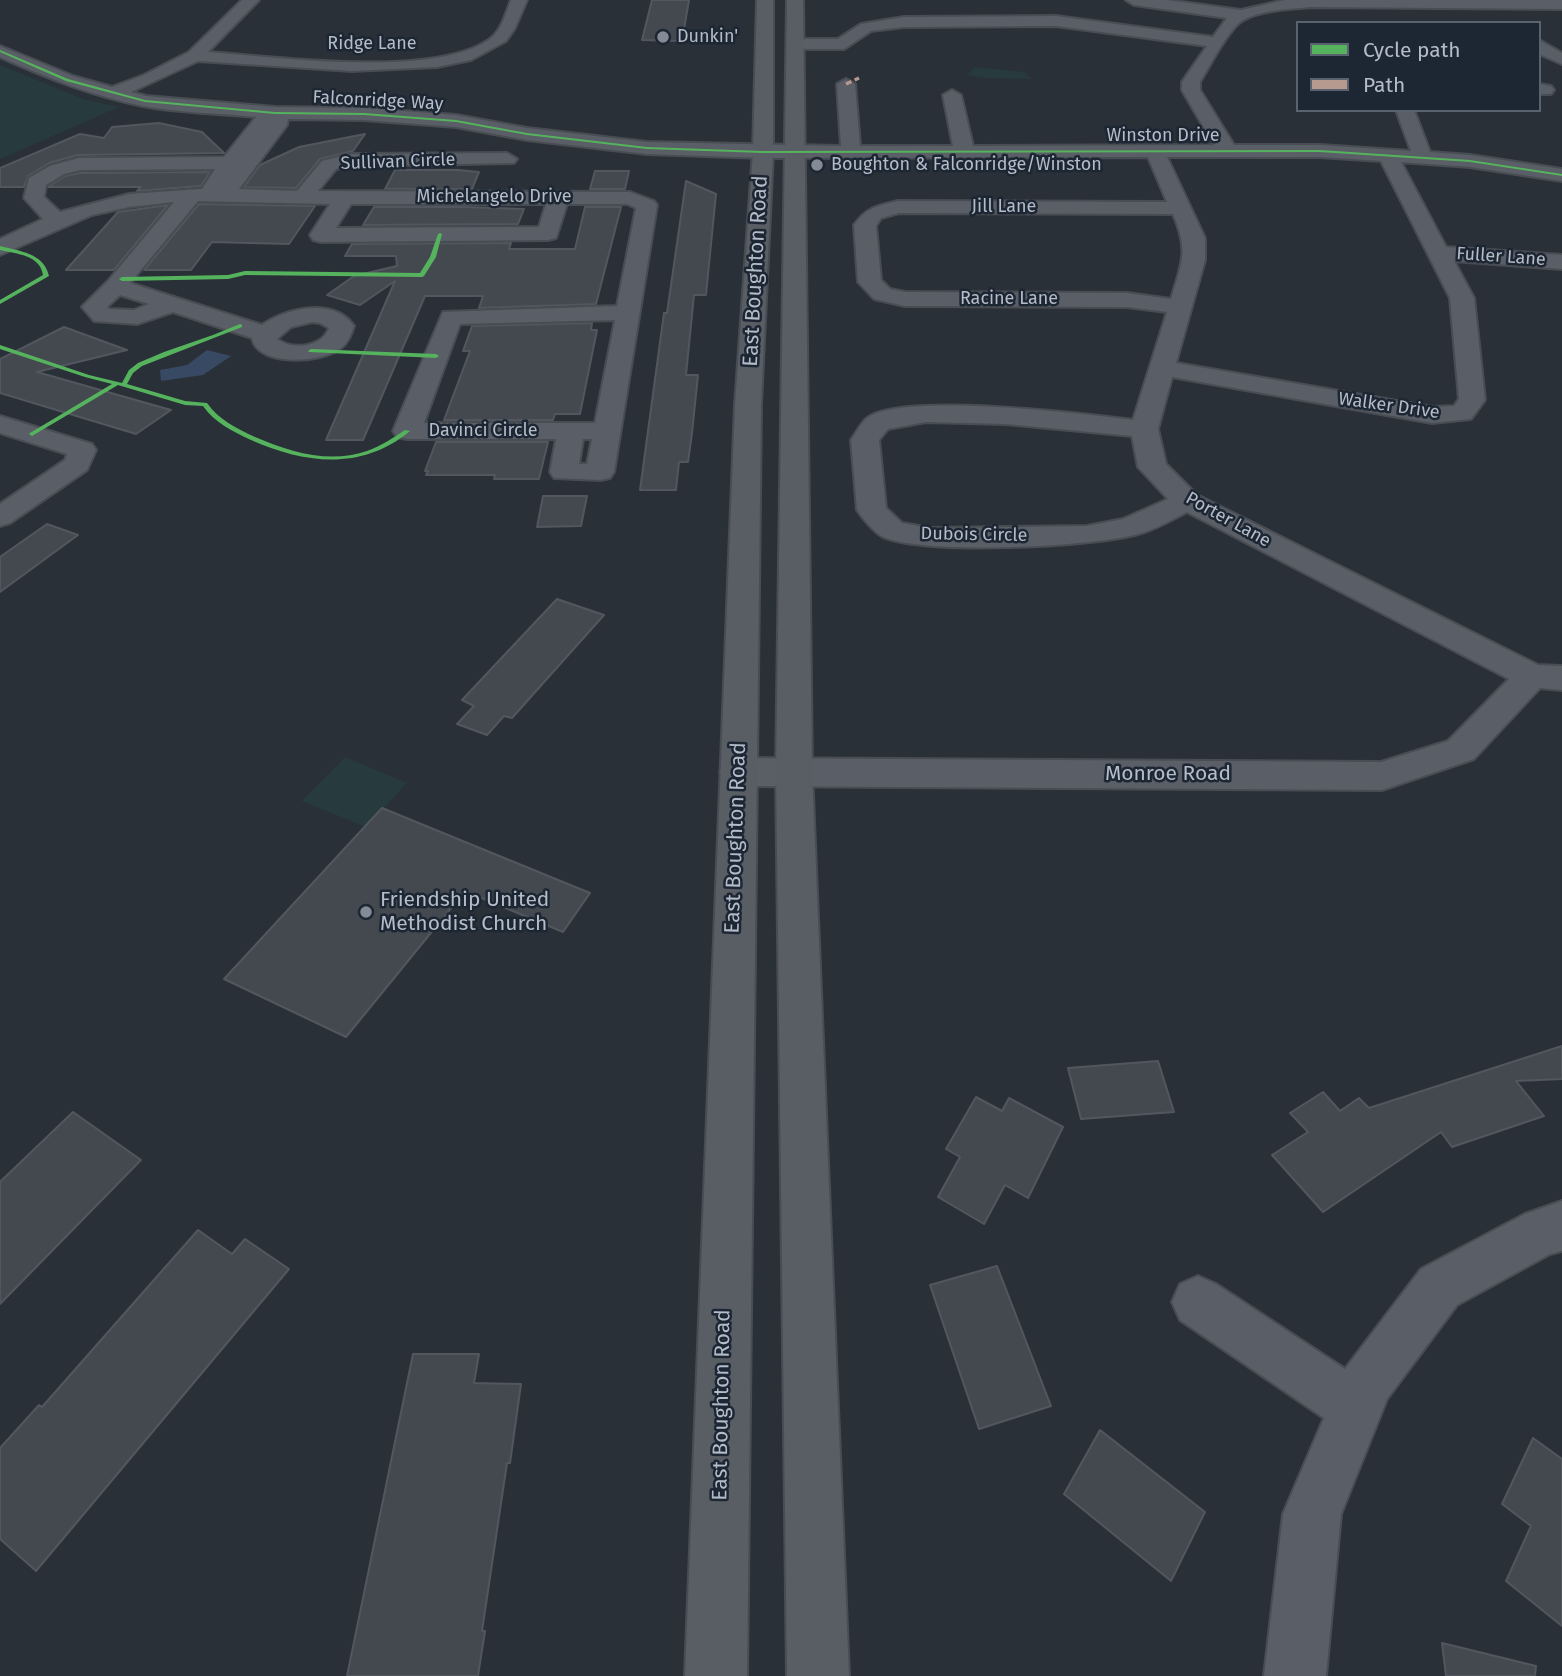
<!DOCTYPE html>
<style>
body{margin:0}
#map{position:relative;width:1562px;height:1676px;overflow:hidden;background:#2a3038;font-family:"Fira Sans",sans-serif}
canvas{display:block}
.legend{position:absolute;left:1296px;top:21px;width:245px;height:91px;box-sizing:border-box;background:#1d2633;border:2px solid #59626f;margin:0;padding:9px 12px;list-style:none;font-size:21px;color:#b4bcc9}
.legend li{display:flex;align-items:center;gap:14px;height:35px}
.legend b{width:35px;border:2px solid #59626f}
</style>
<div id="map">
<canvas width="1562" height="1676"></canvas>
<ul class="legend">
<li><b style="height:9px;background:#56b35d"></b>Cycle path</li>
<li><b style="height:9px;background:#b69a8f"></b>Path</li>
</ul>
</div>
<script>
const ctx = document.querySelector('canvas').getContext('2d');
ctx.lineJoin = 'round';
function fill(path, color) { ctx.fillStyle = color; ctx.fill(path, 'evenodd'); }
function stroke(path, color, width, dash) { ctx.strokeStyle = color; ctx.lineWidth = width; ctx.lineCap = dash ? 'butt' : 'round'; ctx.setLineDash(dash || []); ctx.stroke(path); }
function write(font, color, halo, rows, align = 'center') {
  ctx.font = font + ' "Fira Sans",sans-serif'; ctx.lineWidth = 5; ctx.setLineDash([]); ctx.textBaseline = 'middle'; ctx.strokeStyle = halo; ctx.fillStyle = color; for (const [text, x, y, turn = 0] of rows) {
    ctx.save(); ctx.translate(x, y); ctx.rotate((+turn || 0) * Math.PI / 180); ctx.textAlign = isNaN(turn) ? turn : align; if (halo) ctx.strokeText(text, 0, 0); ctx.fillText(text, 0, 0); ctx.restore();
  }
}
fill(new Path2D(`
 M0,65L83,99L119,107L0,159Z
 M974,67L1024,72L1032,79L984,78L967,75Z
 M345,757L407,783L366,827L302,801Z`), '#273a3e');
fill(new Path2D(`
 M207,350L231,356L203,375L161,381L160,370L187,365Z`), '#384963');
const building = new Path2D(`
 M652,0H689L682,41L642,40Z
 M159,123L202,132L224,153L78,155L49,163L28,176L24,187H0V168L80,134L104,138L112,127Z
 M365,134L353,151L320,159L296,188L244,187L260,165L299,147Z
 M395,170H458L479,172L472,189H385Z
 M595,171H629L625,189H590Z
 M210,172L201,186L137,191L141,187H48L65,176L80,173Z
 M686,181L716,194L706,295H694L686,375H698L692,433L688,462H679L676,490H640L664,313H667Z
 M199,204L315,206L289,244L212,242L191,270H144Z
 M168,205L114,270H66L118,212Z
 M374,207H464L524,209L518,224L363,225Z
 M585,207H621L596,304L479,308L483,296H425L363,440H326L395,281L360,305L327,295L354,276L397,266L396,256H345L352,244L511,243L509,249H575Z
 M592,323L591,330H597L580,414H555L553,420H444L470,351H463L472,326Z
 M64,327L127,350L37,372L171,410L136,434L0,393V359Z
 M436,442H548L539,479H494L495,475H426L428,471H425Z
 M543,496H587L581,526L537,527Z
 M47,524L78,535L0,592V557Z
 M557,599L604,615L512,718L504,716L487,735L457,724L474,706L462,700Z
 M382,808L590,893L563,932L465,891L346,1037L224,979Z
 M1562,1046V1079L1516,1081L1544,1116L1452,1147L1441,1132L1323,1212L1272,1155L1308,1132L1290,1113L1323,1092L1340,1111L1359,1098L1369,1108Z
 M1158,1061L1174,1112L1081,1119L1068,1068Z
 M976,1097L1002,1111L1009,1098L1063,1127L1028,1198L1005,1185L984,1224L938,1197L960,1157L946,1149Z
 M73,1112L141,1160L0,1304V1182Z
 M198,1230L232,1254L245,1239L289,1269L36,1571L0,1539V1448L39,1405L42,1407Z
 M997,1266L1051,1406L979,1429L930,1285Z
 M413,1354H479L474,1383L521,1384L510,1463H507L482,1631H485L478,1676H347Z
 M1100,1430L1205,1512L1171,1581L1064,1494Z
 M1533,1438L1562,1459V1626L1506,1581L1531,1526L1502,1504Z
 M1442,1643L1536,1666L1535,1676H1446Z`);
fill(building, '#444950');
stroke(building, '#52575f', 2);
const minor = new Path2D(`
 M242,0H259L208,52C275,57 438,79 491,38C502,29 506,12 511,0H527L515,28L506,41L471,60L437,67L352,71L198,61L131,92L146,96L275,107L364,108L456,115L527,128L647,142L841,146L837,84L846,79L855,84L860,146H953L943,95L952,90L961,95L973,146L1214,145L1182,90V82L1207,46L1056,26L904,27L871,31L844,49H795L787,44L795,39H838L861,24L904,17L1056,16L1213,37L1227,18L1134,5L1126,0H1167L1241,10L1285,0H1562V9L1312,7C1292,9 1251,10 1237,25C1222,41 1211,64 1200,82V90L1234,145H1320L1411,151L1396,110H1414L1430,152L1470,155L1562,169V181L1470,167L1401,162L1446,247L1562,255V269L1454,261L1474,298L1485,400L1471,419L1432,423L1172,377L1158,429L1166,464L1197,495L1538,665L1562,666V690L1540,688L1474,759L1382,790L738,786L725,782L720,772L725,762L738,758L1381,762L1448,741L1509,679L1187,512C1171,520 1155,530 1138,534C1094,547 923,555 883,537C874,532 863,519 857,510L851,440C856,433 861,423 867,418C902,392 1085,414 1133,420L1167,312L1127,307L905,306L874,299L858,282L854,225C867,207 877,206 898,201L1167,202L1148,157L763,158L647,154L527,140L456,127L364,120L288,119L287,125L239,189L297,191L322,161L350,154L507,153L517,159L514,163L350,166L336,169L318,191L630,192L654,201L657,205L614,472L610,478L600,480L554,478L550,472L556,439H407L397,437L393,431L443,312L617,306L636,208L627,204H567L556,238L548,240L321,242L313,240L310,235L330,204L198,201L130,283L262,325C286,308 334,297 354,326C351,335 348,343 340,349C321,363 257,367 252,338L173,312L137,324L94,321L82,307L108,281L174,202L129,207L92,215L0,255V239L43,219L24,198L29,178L50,166L79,158L224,157L256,117C219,113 179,113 143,106C93,96 47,78 0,57V46L73,76L112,87L144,75L189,52ZM1167,157H1320L1381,161L1450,298L1459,399L1454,406L1432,407L1176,363L1205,260V238ZM215,169L202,189L129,194L60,212L44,197L46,185L64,174L80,170ZM351,204H546L539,227L336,228ZM899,213L1173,214C1189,251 1182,262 1171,299L1127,293L905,292L890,289L881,280L876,226L881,218ZM120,295L149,304L134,310L109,309L107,307ZM615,320L595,423H424L460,324ZM312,322L320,323L329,328C322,348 292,350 277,339L291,327ZM926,422L1006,424L1132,436L1138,467L1168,499L1123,519L1087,526L930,528L902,523L886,508L879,440L888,429ZM583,439H592L587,464H579Z
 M1539,40L1562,53V64L1539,54Z
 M1539,84L1551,86L1554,90L1551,94H1539Z
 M0,416L92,444L96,450L87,470L10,523L0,526V504L65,460L67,454L0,433Z
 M1562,1201V1251L1550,1254L1457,1305L1387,1399L1341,1514L1326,1676H1264L1283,1514L1324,1418L1180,1320L1172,1302L1180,1284L1198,1276L1216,1284L1345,1369L1421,1269L1525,1214Z`);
const secondary = new Path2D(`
 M757,0H773V152L761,405L747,1676H685L735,405L753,152Z
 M787,0H803L812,771L849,1676H787L776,771Z`);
stroke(minor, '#484c53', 4);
stroke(secondary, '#484c53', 4);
fill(minor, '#5a5e66');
fill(secondary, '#595d64');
stroke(new Path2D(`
 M846,84L859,78`), '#b69a8f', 3.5, [6, 3.5]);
fill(new Path2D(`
 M0,50L68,79L145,100L275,112L364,113L456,120L527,133L647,147L763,151L1320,150L1470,160L1562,174V176L1470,162L1320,152L763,153L647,149L527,135L456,122L364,115L275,114L145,102L66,81L0,52Z
 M440,233L442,234L436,257L424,276L422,277L245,275L228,279L122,281L119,279L122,277L228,275L245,271L420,273L430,257L438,234Z
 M0,246C19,251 44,253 49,276L0,304V300L43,275C40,255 17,254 0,250Z
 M240,324L242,325V327L142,366L133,373L127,384L185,401L207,403C219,420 236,428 255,437C290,452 329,464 367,451C381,446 393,438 405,430L410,431C362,471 305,464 251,440C232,431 215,423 203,406L185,405L118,385L32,436L29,434L30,433L112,384L85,377L0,349V345L89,375L122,383L129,370L138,363L164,352L213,335Z
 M311,349L436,354L439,356L436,358L309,352L308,351Z`), '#56b35d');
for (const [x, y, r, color] of [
 [663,37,7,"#848b96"],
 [817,165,7,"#848b96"],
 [366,912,7,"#848b96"]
]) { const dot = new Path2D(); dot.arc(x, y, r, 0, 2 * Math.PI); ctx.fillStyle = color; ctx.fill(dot); stroke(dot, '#1d2633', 2.5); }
write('18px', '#b4bcc9', '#1d2633', [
 ["Dunkin'",677,37],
 ["Boughton & Falconridge/Winston",831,165]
], 'left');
write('18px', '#b4bcc9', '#1d2633', [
 ["Ridge Lane",372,44],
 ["Falconridge Way",378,101,3],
 ["Winston Drive",1163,136],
 ["Sullivan Circle",398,162,-2],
 ["Michelangelo Drive",494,197],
 ["Jill Lane",1004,207],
 ["Fuller Lane",1501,257,4],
 ["Racine Lane",1009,299],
 ["Walker Drive",1389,406,8],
 ["Davinci Circle",483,431],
 ["Porter Lane",1228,520,29],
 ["Dubois Circle",974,535,1]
]);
write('21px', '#b4bcc9', '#1d2633', [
 ["East Boughton Road",756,271,-87],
 ["Monroe Road",1168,774],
 ["East Boughton Road",736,838,-88],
 ["East Boughton Road",722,1405,-89]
]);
write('21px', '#b4bcc9', '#1d2633', [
 ["Friendship United",380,900],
 ["Methodist Church",380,924]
], 'left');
</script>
